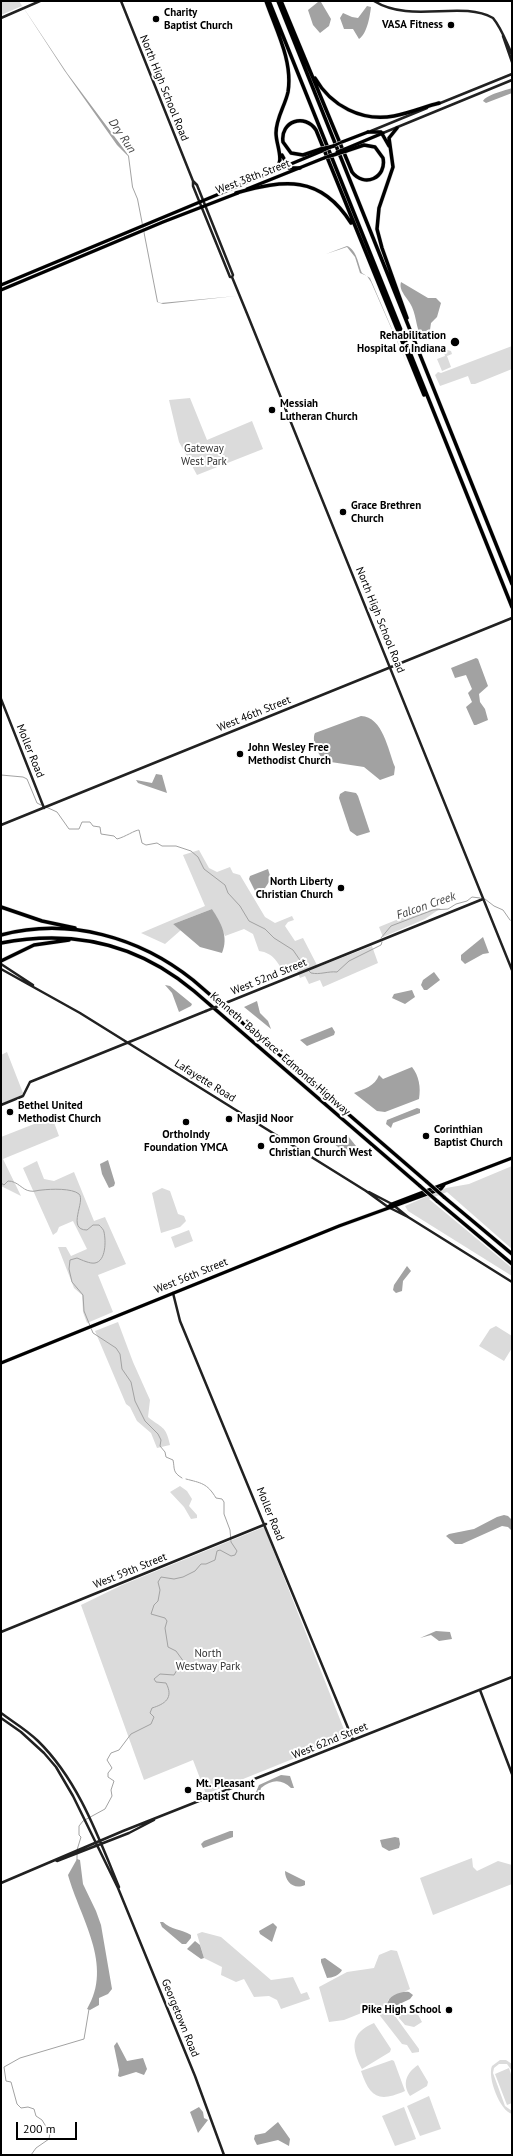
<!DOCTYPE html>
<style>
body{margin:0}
#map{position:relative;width:513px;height:2156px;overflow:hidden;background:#fff;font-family:"PT Sans",sans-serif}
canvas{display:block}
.frame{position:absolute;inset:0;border:2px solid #000;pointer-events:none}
.scale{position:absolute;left:16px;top:2122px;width:61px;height:18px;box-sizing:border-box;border:2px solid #000;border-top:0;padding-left:5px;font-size:12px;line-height:14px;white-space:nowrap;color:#000;-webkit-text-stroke:3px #fff;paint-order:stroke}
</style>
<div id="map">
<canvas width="513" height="2156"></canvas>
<div class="frame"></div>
<div class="scale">200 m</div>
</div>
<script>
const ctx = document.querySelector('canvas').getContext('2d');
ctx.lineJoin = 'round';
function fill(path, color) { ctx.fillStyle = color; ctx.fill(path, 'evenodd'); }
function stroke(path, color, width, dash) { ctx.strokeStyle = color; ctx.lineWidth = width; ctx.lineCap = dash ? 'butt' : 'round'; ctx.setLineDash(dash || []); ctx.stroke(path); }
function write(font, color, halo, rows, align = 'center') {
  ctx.font = font + ' "PT Sans",sans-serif'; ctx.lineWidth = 4; ctx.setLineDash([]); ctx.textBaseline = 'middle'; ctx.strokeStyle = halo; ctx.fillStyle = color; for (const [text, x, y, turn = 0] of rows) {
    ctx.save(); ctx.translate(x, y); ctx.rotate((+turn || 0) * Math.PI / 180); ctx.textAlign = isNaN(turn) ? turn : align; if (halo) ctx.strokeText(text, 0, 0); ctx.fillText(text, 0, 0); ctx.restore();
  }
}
fill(new Path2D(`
 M1,1H19L22,6L1,15Z
 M512,346V369L475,384H471L468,376L440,386L435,375L438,372L441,373Z
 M447,350L451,351L452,354L447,356L451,367L442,371L437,359L445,356L444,351Z
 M190,398L207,440L252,421L263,449L197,475L179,442L169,400Z
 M199,850L209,868L217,872L230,867L233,873L240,875L265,917L275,923L292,916L294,920L288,922L285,926L295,941L303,938L318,967L372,946L378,963L323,987L320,980L309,984L305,976L300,978L297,971L285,975C278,963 274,953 259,951L253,934L244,929L225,936L212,909L173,924L181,930L165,944L141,933L205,906L183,855Z
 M436,908H441L425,919L383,937L379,927L423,909L424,912Z
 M7,1052L23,1093L22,1095L1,1104V1055Z
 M52,1117L59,1136L3,1159L21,1196L1,1186V1137Z
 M37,1161L44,1179L54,1181L74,1172L94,1221L105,1217L126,1264L98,1275L113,1312L87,1323L83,1312L82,1295L74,1288L58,1247H66L71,1256L87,1249L73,1221L59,1227L57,1232L53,1235L23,1168Z
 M512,1166V1249L447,1192L429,1199L512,1268V1276L408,1211L405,1206L446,1188L469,1184Z
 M162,1188L170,1191L178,1214L184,1216L186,1221L180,1227L161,1233L152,1193Z
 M189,1230L193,1241L175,1248L171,1237Z
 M118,1322L133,1362L150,1400L148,1417C161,1428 166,1425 170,1445L157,1448L151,1433L137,1421L130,1407L126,1404L95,1331Z
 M496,1326L512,1336V1348L504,1361L479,1346L490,1329Z
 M180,1486L187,1491L192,1499L189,1506L197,1515V1518L191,1519L184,1507L170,1492Z
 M264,1527L347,1737L206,1794L193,1760L144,1780L81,1605L122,1585Z
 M472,1858L473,1867L477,1871L498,1861L512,1865V1884L433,1915L420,1878Z
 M202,1932L221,1937L271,1980L293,1977L301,1994L307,1992L310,1999L281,2009L277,2000L269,1996L254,1997L244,1979L236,1982L221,1975L222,1967L204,1958L197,1934Z
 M391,1950L397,1951L410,1989L388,2000L387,2005L419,2049V2052L412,2053L407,2045L402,2044L374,2008L344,2020L329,2022L319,1987L347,1972L374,1968L379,1955Z
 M414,2007L422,2022L414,2027L405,2025L399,2018V2013Z
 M374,2023L391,2049L390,2052L362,2069C351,2048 350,2033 374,2023Z
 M392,2060L394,2061L405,2091C378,2103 370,2097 361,2071Z
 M500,2060H506L512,2064V2071L507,2064H499L494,2068L493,2073L505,2106L512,2111V2114C500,2111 487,2077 492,2066Z
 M418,2065L428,2082L427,2086L410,2096C402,2084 406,2073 418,2065Z
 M509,2068L512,2077V2103L507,2105L495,2074Z
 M429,2096L441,2129L420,2136L407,2106Z
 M404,2107L416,2139L395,2146L382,2116Z`), '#dbdbdb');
fill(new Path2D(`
 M19,1L67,73L129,156L133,187L138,199L158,302L161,303L236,296L163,304L157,302L137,199L132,187L128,156L117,145L64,70Z
 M318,2H321L331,19L329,26L320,33L313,25L308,10Z
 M367,6L371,7C370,16 367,34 359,39L353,29H344L340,18L343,13L352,17L358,18Z
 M512,88V93L486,103L483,101C486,95 506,90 512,88Z
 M347,246C357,250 358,264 362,273L370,278L410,371L371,282L367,276L360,273L355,257L347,247L326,254Z
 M401,282L428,298H436L441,303L437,317L431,323L429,337L425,340H423C416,330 417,318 412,307C409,299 398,291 401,282Z
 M476,658L478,659L488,686L479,694L480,702L485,709L488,720L476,725H474L466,707L472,702L468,693L472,689L466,675L455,678L451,668Z
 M361,716C383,717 388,750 395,767L394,775L380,780L364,767L324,761C319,755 311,741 315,733Z
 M156,774L162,775L167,793L138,783L136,780L152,783Z
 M345,791L356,793L358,796L370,832L357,836L350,831L339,798L340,794Z
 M268,869L271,879L261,894L257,895L249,879L250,876Z
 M212,909C221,923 229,937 222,953L200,947L173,924Z
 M483,937L489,953L483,954L465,964L461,960V955Z
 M434,972L440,980L427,990H424L421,985L423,980Z
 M165,985L170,986L192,1004L191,1006L179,1012L172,993Z
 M412,990L415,997L405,1004L392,998L394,994Z
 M257,1001L260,1013L268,1021L271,1029L244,1007Z
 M332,1027L335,1032L334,1035L307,1046L300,1040Z
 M412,1067C419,1076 421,1087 419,1099L385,1112L377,1111L354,1093C364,1089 375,1086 379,1075L383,1079Z
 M417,1108L420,1109V1113L393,1123L391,1128L386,1124L387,1120Z
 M348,1136L356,1146L345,1152L334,1144V1142Z
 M108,1160L115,1183L114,1186L109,1188L102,1174L100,1164Z
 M407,1266L411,1271L403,1281L402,1291L396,1293L393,1290L394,1285Z
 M504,1515L508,1516L512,1520V1531L508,1527L502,1526L462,1544H455L446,1536L449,1534L474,1529L497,1517Z
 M436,1631L450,1632L452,1639L439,1641L431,1635L420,1638Z
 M281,1775L290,1776L294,1788H291C282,1779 272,1779 261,1788L258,1799L256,1792L259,1785Z
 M230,1831H233V1837L203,1848L201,1844L204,1841Z
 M395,1837L399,1838L400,1844L399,1848L389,1851L382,1847L380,1840Z
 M77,1859L80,1860L83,1884L96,1911L101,1925L112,1989L108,1994L99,1998V2005L90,2010L87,2009C114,1965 80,1918 68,1875Z
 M285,1871L305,1881V1885C294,1890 285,1882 285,1871Z
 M160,1922H163C171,1930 181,1929 191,1935V1938L186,1944H182L162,1927Z
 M273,1923L277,1927L272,1942L260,1934L259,1931Z
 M195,1941L200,1945L204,1958L201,1959L187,1949Z
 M325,1958L342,1970C340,1975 332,1978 327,1978L321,1962V1959Z
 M409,1992L413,1995L410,1999L391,2008L387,2005C388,1996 400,1991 409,1992Z
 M117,2042L127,2061L143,2058L147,2069L144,2075L136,2072L120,2077L118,2076L119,2070L114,2046Z
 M199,2107L203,2112L204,2118L208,2120L198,2133L190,2112Z
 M278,2122L290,2139L289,2146L278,2140L257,2145L254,2139L255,2135L265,2133Z`), '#a2a2a2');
stroke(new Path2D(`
 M1,775L23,777L27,779L37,803L41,805
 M46,807L57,812L69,829H79L82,822H90L93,826L100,827L101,834L114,836L117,839C125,837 135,830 139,830L142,843L146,845L157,843L162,846H176L191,851L198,857L204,869L225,885L228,893L240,906L249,921L265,929L274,938L293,950L304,966L307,968
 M485,899L494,906L503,910L510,920
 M511,921L512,922
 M381,938L391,926L433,910L448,909L456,904L467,901L472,897L480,898
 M309,971L311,973C320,975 328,971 337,972L349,961L381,945L382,942
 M1,1183L4,1185L8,1181C18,1181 22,1190 30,1191C34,1192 38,1190 42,1190C51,1189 72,1188 79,1194C86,1201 66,1230 87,1230L93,1225H99C101,1227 104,1230 104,1232C106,1241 106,1261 95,1263C90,1264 82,1260 77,1258L70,1260L69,1269L72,1282L83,1295L84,1311L93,1333L116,1348L120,1354L122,1369L131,1382L135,1401L145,1421L158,1434L161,1440L160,1446L165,1452L166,1457L173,1460C175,1469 172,1472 182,1478
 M77,1850L81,1837L79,1835V1826L83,1821L105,1809L112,1796L111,1790L114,1781L108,1777V1773L112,1768L107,1760L111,1753L119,1750L131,1734L151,1724L154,1717L150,1713L152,1708C165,1704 174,1698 166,1683L156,1682L154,1679L160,1674L174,1675L181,1663L184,1662L176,1651L168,1647L165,1628L167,1621L165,1618L151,1614L154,1605L158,1601L160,1590L158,1582L161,1577L174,1579L183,1577L195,1571L201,1564H206L215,1560L217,1551L220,1550L231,1556L235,1555L237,1551L231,1542L230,1530L224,1514V1502L222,1499L216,1498C207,1483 201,1483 186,1479
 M77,1853V1860
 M31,2155L36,2148L49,2139L50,2133L42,2120L36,2116L34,2109L28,2107L21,2108L17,2104L11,2082L6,2081L4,2067L20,2058L84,2039L89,2009`), '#a2a2a2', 1);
const primary = new Path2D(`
 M342,142L368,132
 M345,149L383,133
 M247,189L324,158
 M1,285L322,151
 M1,290L163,222L238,193
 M388,1207L392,1204L512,1158
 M1,1363L339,1226L441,1189L444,1185`);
const highway = new Path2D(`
 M266,1C276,30 293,61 288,92C285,106 276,118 276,133C276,147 287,163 272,172
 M269,1L512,607
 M278,1L512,584
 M281,1L352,172C364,188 387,178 383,158L375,147L364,145L346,151
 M315,78C331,106 362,122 394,116C410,113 424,107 439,103
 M397,128L389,138L393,167L379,208L377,229L382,248L407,318
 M368,132H381L389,146
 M321,149L303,155L291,153L283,142C280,121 305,113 316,130L424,395
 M282,155L289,168H300
 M236,193C284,180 320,174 351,223
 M1,907L42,921L75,928
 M1,935C69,917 139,937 193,980L427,1182
 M1,943C73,929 137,943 194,991L420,1186
 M1,961L34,945L69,940
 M444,1197L512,1254
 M437,1201L512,1264`);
stroke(primary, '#dbdbdb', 4);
stroke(highway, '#dbdbdb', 4.5);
stroke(new Path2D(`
 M121,1L193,181L197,185L233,275L232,277
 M374,1C411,24 461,0 493,18C502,29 506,42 512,54
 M1,18L40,1
 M503,36L512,62
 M438,104L512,74
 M371,131L427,108
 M383,133L512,80
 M193,181V186L230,277H232L248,316L512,970
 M1,699L44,808
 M1,825L512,618
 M1,964L33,985
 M1,969L80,1013L366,1191L388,1207L408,1217L512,1282
 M228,1002L483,899
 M1,1105L23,1096L30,1082L206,1011
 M369,1192L392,1204L408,1217
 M173,1293L180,1321L353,1740
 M1,1632L266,1524
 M480,1690L512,1774
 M1,1713C13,1722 27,1730 38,1741C78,1780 98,1836 119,1887L118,1888
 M1,1718L21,1732L44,1753L56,1767L73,1796L118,1888L195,2076L224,2155
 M55,1860L57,1861L129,1833L154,1820
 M1,1883L123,1831L512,1677`), '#212121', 2.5);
stroke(primary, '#000', 3);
stroke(highway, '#000', 3.5);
const primaryBridge = new Path2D(`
 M322,151L342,142
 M337,152L345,149
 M324,158L332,155`);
const highwayBridge = new Path2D(`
 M321,149L334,146
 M330,156L346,151
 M427,1182L444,1197
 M420,1186L437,1201`);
stroke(primaryBridge, '#dbdbdb', 4, []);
stroke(highwayBridge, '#dbdbdb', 4.5, []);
stroke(new Path2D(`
 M206,1011L228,1002`), '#212121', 2.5);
stroke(primaryBridge, '#000', 3);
stroke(highwayBridge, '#000', 3.5);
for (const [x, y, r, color] of [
 [156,19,4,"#000"],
 [451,25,4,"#000"],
 [455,342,5,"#000"],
 [272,410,4,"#000"],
 [343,512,4,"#000"],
 [240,754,4,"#000"],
 [341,888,4,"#000"],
 [10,1112,4,"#000"],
 [229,1119,4,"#000"],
 [186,1122,4,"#000"],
 [426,1136,4,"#000"],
 [261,1146,4,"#000"],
 [188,1790,4,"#000"],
 [449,2010,4,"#000"]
]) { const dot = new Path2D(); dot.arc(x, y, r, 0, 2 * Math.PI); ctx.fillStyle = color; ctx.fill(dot); stroke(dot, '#fff', 1.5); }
write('bold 11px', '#000', '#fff', [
 ["Charity",164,13],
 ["Baptist Church",164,26],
 ["VASA Fitness",443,25,"right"],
 ["Rehabilitation",446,336,"right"],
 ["Hospital of Indiana",446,349,"right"],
 ["Messiah",280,404],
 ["Lutheran Church",280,417],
 ["Grace Brethren",351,506],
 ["Church",351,519],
 ["John Wesley Free",248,748],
 ["Methodist Church",248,761],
 ["North Liberty",333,882,"right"],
 ["Christian Church",333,895,"right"],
 ["Bethel United",18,1106],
 ["Methodist Church",18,1119],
 ["Masjid Noor",237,1119],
 ["Corinthian",434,1130],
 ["Baptist Church",434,1143],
 ["OrthoIndy",186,1135,"center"],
 ["Foundation YMCA",186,1148,"center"],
 ["Common Ground",269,1140],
 ["Christian Church West",269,1153],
 ["Mt. Pleasant",196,1784],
 ["Baptist Church",196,1797],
 ["Pike High School",441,2010,"right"]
], 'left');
write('11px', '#000', '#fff', [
 ["North High School Road",164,88,68],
 ["West 38th Street",253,177,-21],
 ["North High School Road",380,620,68],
 ["West 46th Street",254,714,-22],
 ["Moller Road",30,751,68],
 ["West 52nd Street",269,977,-22],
 ["Kenneth \"Babyface\" Edmonds Highway",280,1054,41],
 ["Lafayette Road",205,1081,32],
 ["West 56th Street",191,1276,-22],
 ["Moller Road",270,1514,68],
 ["West 59th Street",130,1571,-22],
 ["West 62nd Street",330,1741,-22],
 ["Georgetown Road",180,2018,68]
]);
write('11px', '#323232', '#fff', [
 ["Gateway",204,449],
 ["West Park",204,462],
 ["North",208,1654],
 ["Westway Park",208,1667]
]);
write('italic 12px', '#434343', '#fff', [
 ["Dry Run",122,136,56],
 ["Falcon Creek",426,906,-19]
]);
</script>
